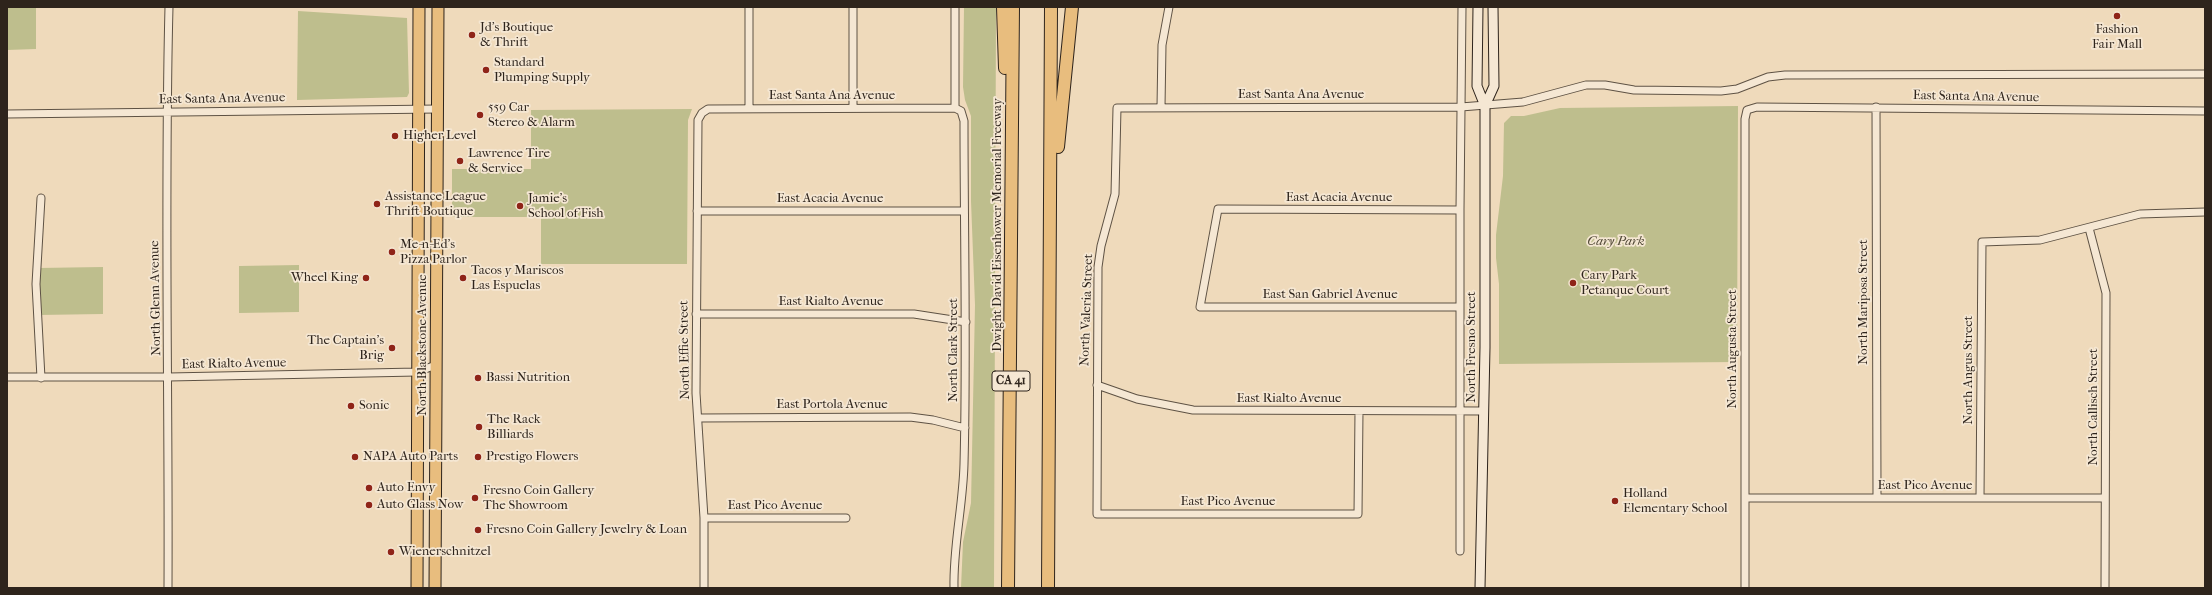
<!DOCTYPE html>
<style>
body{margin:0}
#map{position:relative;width:2212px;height:595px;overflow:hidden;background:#efdabb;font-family:"IM FELL French Canon",serif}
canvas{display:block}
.frame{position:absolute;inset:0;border:8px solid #2e241c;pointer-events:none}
</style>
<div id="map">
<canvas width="2212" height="595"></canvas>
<div class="frame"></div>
</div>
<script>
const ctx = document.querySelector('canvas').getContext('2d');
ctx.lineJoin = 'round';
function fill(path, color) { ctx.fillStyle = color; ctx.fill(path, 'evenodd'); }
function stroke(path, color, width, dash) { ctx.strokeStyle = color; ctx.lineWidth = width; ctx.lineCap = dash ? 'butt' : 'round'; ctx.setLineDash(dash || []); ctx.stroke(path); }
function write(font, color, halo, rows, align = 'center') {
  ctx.font = font + ' "IM FELL French Canon",serif'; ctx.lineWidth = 3.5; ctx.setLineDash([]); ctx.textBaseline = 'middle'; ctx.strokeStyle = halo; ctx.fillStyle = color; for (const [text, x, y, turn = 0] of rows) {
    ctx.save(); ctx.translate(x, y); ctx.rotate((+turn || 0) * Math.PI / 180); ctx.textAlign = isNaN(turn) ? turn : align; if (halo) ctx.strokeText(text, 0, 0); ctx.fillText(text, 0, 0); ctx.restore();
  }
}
fill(new Path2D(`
 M36,7V49L7,50V8Z
 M964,7H996L994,588H961L963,542L971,503L975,305L971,201V116L965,100L963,87Z
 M298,11L407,18L409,93L407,97L297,100Z
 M1738,106L1737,362L1499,364V284L1496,258V235L1503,176L1504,123L1511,116H1524L1560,108Z
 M692,109L688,120L687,264H541V217H452V169H531V110Z
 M299,265V312L239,313V266Z
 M103,267V314L38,315V268Z`), '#bebe8d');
const minor = new Path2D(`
 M955,7V108
 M1161,107L1162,45L1169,7
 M1876,107L1877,497
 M749,108V7
 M853,108V7
 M7,114L438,109
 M41,198L36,284L41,378
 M1460,210L1218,209L1200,307H1460
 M697,211H964
 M2089,228L2106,293L2105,588
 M696,314H914L966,322
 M7,377H169L417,372L436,365
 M1097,385L1137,399L1193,410L1484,411
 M1359,411L1358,514H1097L1098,267L1101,246L1115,194L1117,108L1461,107L1523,102L1586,85H1605L1634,90L1721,91L1737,89L1768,77L1785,75L2205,74
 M699,418L910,417L933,420L965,428
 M1745,498H2105
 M1980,498L1982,242L2040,240L2140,214L2205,212
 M704,518H846
 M1460,551V210L1462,7
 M168,588C169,394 164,201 169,7
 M704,588V518L696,393L698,120L702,113L708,109L955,108L961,111L964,121C964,236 967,350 964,464C963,506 953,546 954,588
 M1745,588V119L1747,110L1757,107L2205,111`);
const secondary = new Path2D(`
 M1478,7L1477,86L1485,106
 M1480,588L1485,347V106L1494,86L1493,7`);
const primary = new Path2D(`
 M417,588L419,7
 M435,588L438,7`);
const motorway = new Path2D(`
 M1003,7L1005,68
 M1058,147L1072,7
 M1008,588L1013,7
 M1048,588L1051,7`);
stroke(minor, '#5e5244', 9);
stroke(secondary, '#2e241c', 11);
stroke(primary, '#2e241c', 13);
stroke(motorway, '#2e241c', 14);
stroke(minor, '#f5e7d3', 7);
stroke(secondary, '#f5e7d3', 9);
stroke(primary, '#e8bd7e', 11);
stroke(motorway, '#e8bd7e', 12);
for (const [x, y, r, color] of [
 [2117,16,4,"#8f2418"],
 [472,35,4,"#8f2418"],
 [486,70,4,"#8f2418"],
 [480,115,4,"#8f2418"],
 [395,136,4,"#8f2418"],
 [460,161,4,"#8f2418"],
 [377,204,4,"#8f2418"],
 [520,206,4,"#8f2418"],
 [392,252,4,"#8f2418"],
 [366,278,4,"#8f2418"],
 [463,278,4,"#8f2418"],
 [1573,283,4,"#8f2418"],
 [392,348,4,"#8f2418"],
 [478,378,4,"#8f2418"],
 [351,406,4,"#8f2418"],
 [479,427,4,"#8f2418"],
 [355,457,4,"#8f2418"],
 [478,457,4,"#8f2418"],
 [369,488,4,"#8f2418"],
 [475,498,4,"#8f2418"],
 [1615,501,4,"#8f2418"],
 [369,505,4,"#8f2418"],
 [478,530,4,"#8f2418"],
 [391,552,4,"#8f2418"]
]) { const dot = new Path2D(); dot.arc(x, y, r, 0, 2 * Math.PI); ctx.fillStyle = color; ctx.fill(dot); stroke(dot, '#f5e7d3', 1.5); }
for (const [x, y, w] of [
 [1011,381,38]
]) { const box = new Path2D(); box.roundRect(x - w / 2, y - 10, w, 20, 3); ctx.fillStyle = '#f5e7d3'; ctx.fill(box); stroke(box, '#2e241c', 1); }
write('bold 12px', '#2e241c', null, [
 ["CA 41",1011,381]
]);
write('13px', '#2e241c', '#f5e7d3', [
 ["Jd's Boutique",480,28],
 ["& Thrift",480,43],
 ["Fashion",2117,30,"center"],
 ["Fair Mall",2117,45,"center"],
 ["Standard",494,63],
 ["Plumping Supply",494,78],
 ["559 Car",488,108],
 ["Stereo & Alarm",488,123],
 ["Higher Level",403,136],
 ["Lawrence Tire",468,154],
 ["& Service",468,169],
 ["Assistance League",385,197],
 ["Thrift Boutique",385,212],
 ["Jamie's",528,199],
 ["School of Fish",528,214],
 ["Me-n-Ed's",400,245],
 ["Pizza Parlor",400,260],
 ["Tacos y Mariscos",471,271],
 ["Las Espuelas",471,286],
 ["Cary Park",1581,276],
 ["Petanque Court",1581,291],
 ["Wheel King",358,278,"right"],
 ["The Captain's",384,341,"right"],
 ["Brig",384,356,"right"],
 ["Bassi Nutrition",486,378],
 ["Sonic",359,406],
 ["The Rack",487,420],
 ["Billiards",487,435],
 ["NAPA Auto Parts",363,457],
 ["Prestigo Flowers",486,457],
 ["Auto Envy",377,488],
 ["Fresno Coin Gallery",483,491],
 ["The Showroom",483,506],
 ["Holland",1623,494],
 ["Elementary School",1623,509],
 ["Auto Glass Now",377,505],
 ["Fresno Coin Gallery Jewelry & Loan",486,530],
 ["Wienerschnitzel",399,552]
], 'left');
write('13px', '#2e241c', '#f5e7d3', [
 ["East Santa Ana Avenue",1301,95],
 ["East Santa Ana Avenue",832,96],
 ["East Santa Ana Avenue",1976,97,1],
 ["East Santa Ana Avenue",222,99,-1],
 ["East Acacia Avenue",1339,198],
 ["East Acacia Avenue",830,199],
 ["Dwight David Eisenhower Memorial Freeway",998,225,-90],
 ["East San Gabriel Avenue",1330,295],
 ["North Glenn Avenue",156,298,-91],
 ["East Rialto Avenue",831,302],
 ["North Mariposa Street",1864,302,-90],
 ["North Valeria Street",1087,310,-88],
 ["North Blackstone Avenue",423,345,-90],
 ["North Fresno Street",1472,347,-90],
 ["North Augusta Street",1733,349,-90],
 ["North Effie Street",685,350,-91],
 ["North Clark Street",954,350,-90],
 ["East Rialto Avenue",234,364,-1],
 ["North Angus Street",1969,370,-90],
 ["East Rialto Avenue",1289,399],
 ["East Portola Avenue",832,405],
 ["North Callisch Street",2094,407,-90],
 ["East Pico Avenue",1925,486],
 ["East Pico Avenue",1228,502],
 ["East Pico Avenue",775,506]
]);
write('italic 13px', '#524a38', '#f5e7d3', [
 ["Cary Park",1616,242]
]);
</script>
